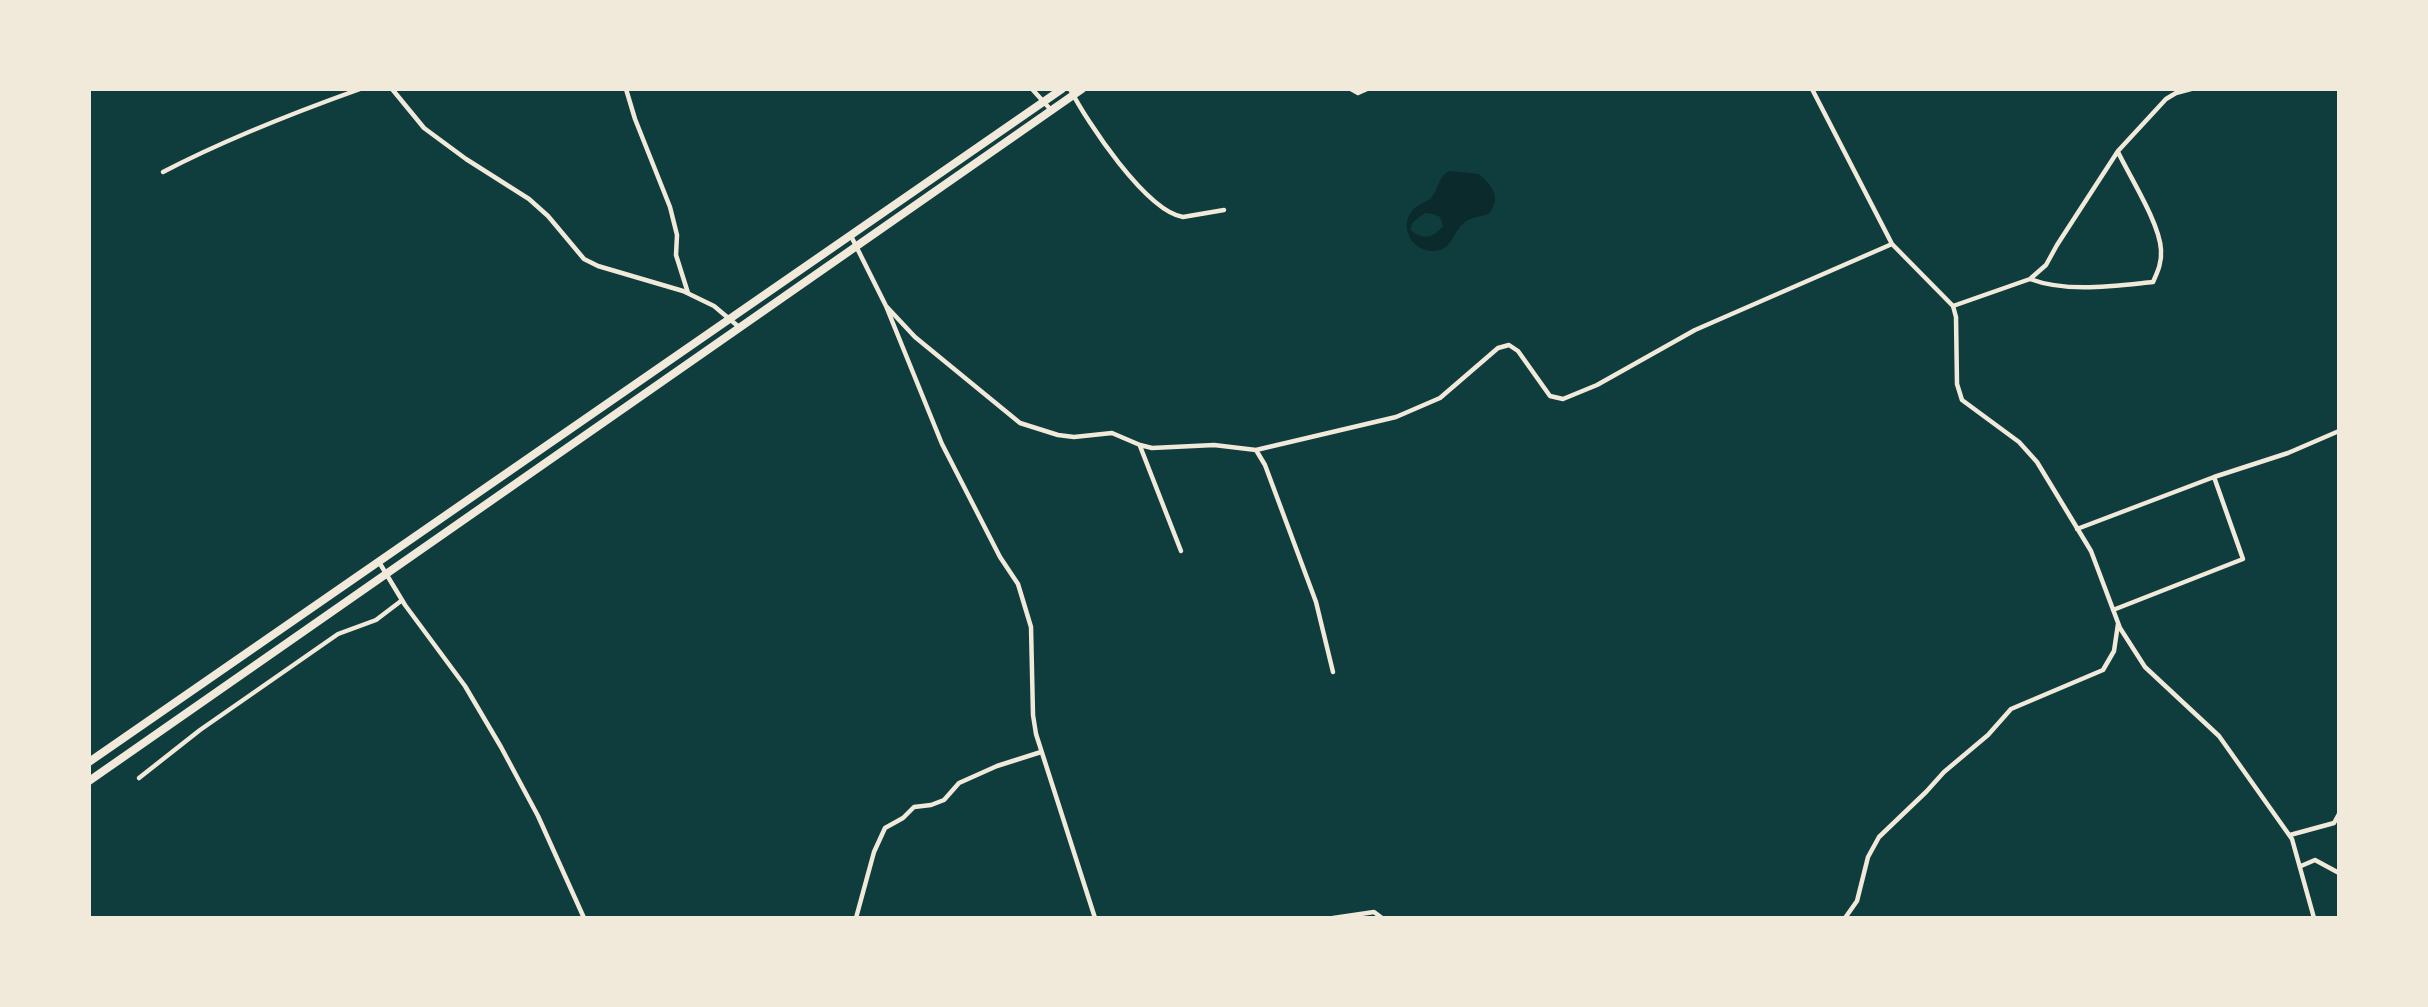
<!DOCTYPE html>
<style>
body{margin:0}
#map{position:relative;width:2428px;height:1007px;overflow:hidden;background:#0f3d3e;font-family:Quicksand,sans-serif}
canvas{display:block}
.frame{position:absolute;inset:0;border:91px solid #f1e9da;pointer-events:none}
</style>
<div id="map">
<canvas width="2428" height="1007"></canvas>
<div class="frame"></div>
</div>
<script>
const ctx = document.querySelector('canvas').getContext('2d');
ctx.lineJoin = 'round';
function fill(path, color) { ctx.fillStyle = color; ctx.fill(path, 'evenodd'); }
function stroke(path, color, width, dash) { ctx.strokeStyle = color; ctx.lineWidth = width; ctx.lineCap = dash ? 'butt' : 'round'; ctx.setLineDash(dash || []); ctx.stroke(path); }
fill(new Path2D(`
 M1449,171L1479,174C1494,187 1501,198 1489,214C1482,216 1474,217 1468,220C1452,229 1454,250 1434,251C1414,252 1400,230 1410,214C1415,204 1425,204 1431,198C1439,189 1438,177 1449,171ZM1425,213L1433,214L1440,217L1443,226C1432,239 1424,240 1410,230L1413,222Z`), '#0a2a2b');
stroke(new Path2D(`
 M392,89L424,128L466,159L529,199L548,216L584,259L598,266L683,291L714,306L739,327
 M626,89L635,119L670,207L677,235L676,255L688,293
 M1032,89L1051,110
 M1070,89C1087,122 1146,211 1183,217L1224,210
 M1351,89L1358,93L1367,89
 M1812,89L1892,244L1953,306L1956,317L1957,384L1962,400L2019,442L2037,462L2091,551L2120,628L2145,667L2219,736L2292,839L2314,918
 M163,172C226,139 293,113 360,89
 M851,236L886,306L942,444L1000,557L1018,584L1031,627L1033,715L1036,734L1095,918
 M2030,279C2067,293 2114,286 2153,282C2158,271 2162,262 2161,250C2160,224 2130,177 2118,152
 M886,306L915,337L1020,423L1058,435L1074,437L1112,433L1140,445L1152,448L1214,445L1256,450L1396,417L1440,398L1498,348L1509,345L1518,351L1550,396L1563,399L1597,385L1695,330L1892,244
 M1953,306L2030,279L2046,265L2057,245L2118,151L2166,99L2176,93L2191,89
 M1140,446L1181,551
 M1256,450L1265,465L1316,602L1333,672
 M2077,529L2214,477L2288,453L2339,431
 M379,562L405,605L465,686L501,747L538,816L584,918
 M2113,610L2243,559L2214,477
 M139,778L200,730L338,634L376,620L401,601
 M2290,835L2334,823L2339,814
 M2301,866L2315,860L2339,873
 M856,918L874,852L885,828L903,818L914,807L931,805L944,800L959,783L997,766L1041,752
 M1333,918L1374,912L1382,918
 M1845,918L1857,901L1868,857L1879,837L1926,792L1944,772L1988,735L2011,709L2103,670L2114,651L2118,624`), '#f1e9da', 4.5);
stroke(new Path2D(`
 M89,762L1062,89
 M89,781L1082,89`), '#f1e9da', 8);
</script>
